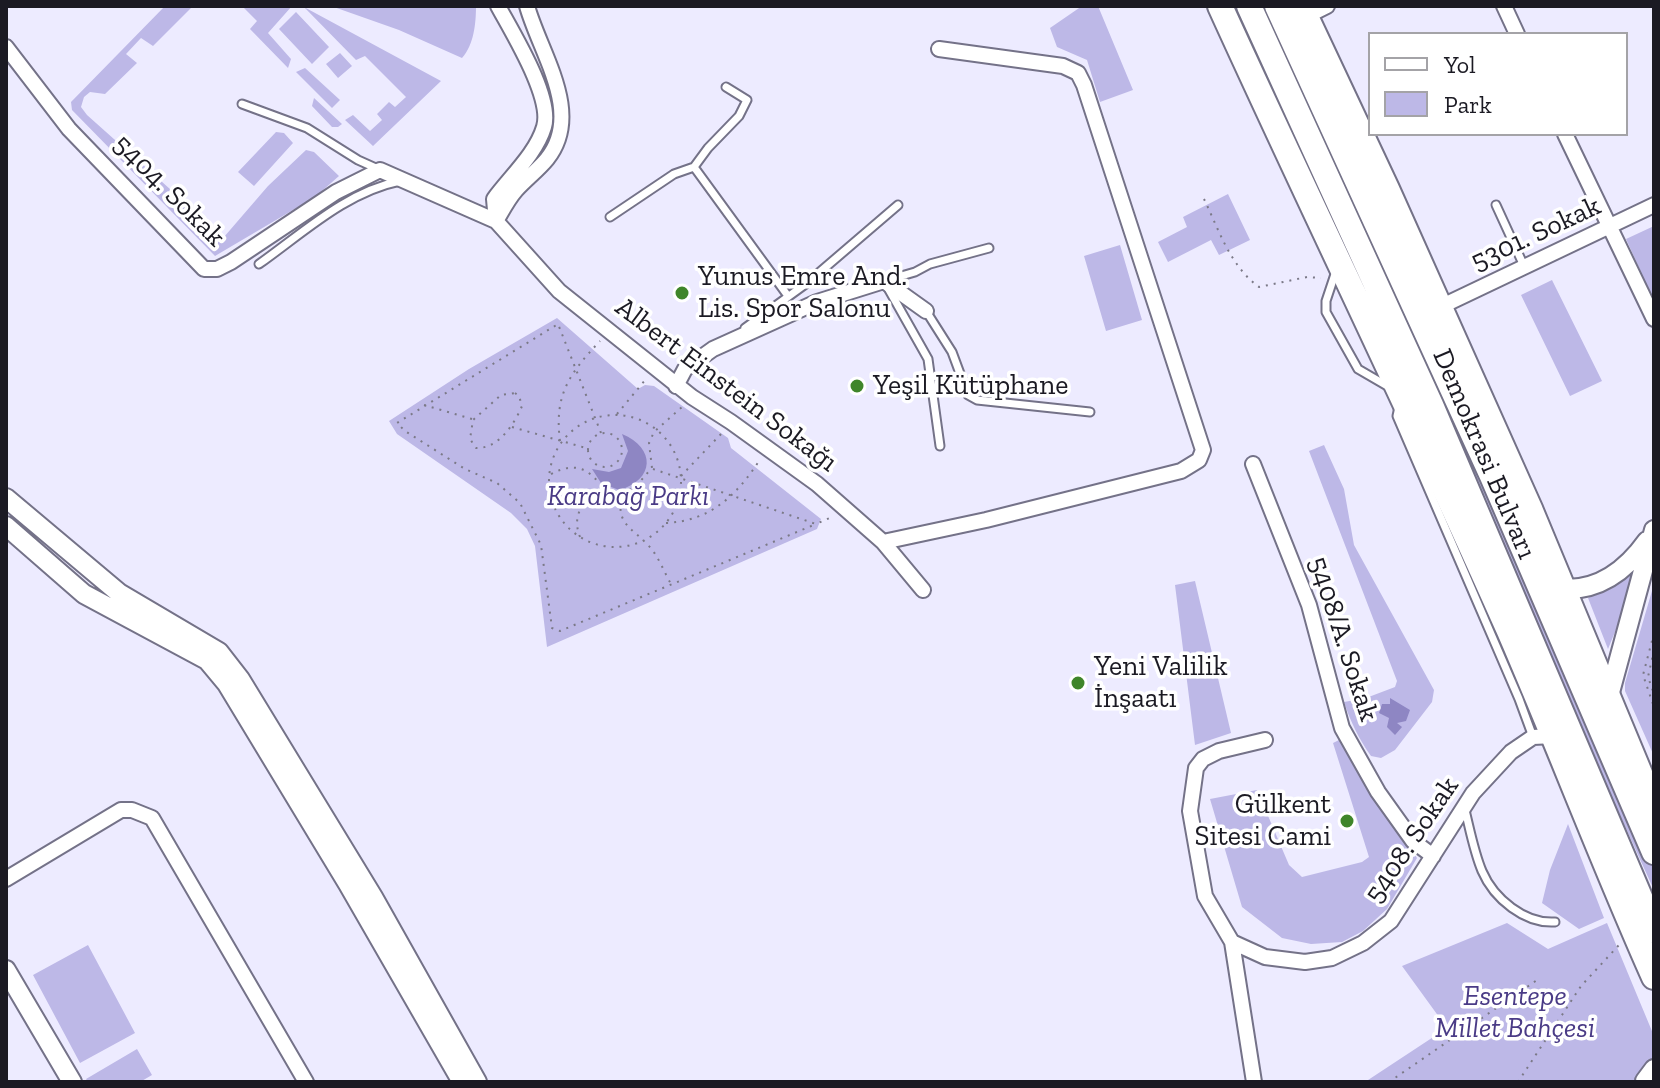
<!DOCTYPE html>
<meta charset="utf-8">
<style>
body{margin:0}
#map{position:relative;width:1660px;height:1088px;overflow:hidden;background:#edebff;font-family:"Zilla Slab",serif}
canvas{display:block}
.frame{position:absolute;inset:0;border:8px solid #1b1a23;pointer-events:none}
.legend{position:absolute;left:1368px;top:32px;width:260px;height:104px;box-sizing:border-box;background:#fff;border:2px solid #a4a3a7;margin:0;padding:10px 14px;list-style:none;font-size:24px;color:#1b1a23}
.legend li{display:flex;align-items:center;gap:16px;height:40px}
.legend b{width:40px;border:2px solid #a4a3a7}
</style>
<div id="map">
<canvas width="1660" height="1088"></canvas>
<div class="frame"></div>
<ul class="legend">
<li><b style="height:10px;background:#fff"></b>Yol</li>
<li><b style="height:22px;background:#bdb8e7"></b>Park</li>
</ul>
</div>
<script>
const ctx = document.querySelector('canvas').getContext('2d');
ctx.lineJoin = 'round';
function fill(path, color) { ctx.fillStyle = color; ctx.fill(path, 'evenodd'); }
function stroke(path, color, width, dash) { ctx.strokeStyle = color; ctx.lineWidth = width; ctx.lineCap = dash ? 'butt' : 'round'; ctx.setLineDash(dash || []); ctx.stroke(path); }
function write(font, color, halo, rows, align = 'center') {
  ctx.font = font + ' "Zilla Slab",serif'; ctx.lineWidth = 7; ctx.setLineDash([]); ctx.textBaseline = 'middle'; ctx.strokeStyle = halo; ctx.fillStyle = color; for (const [text, x, y, turn = 0] of rows) {
    ctx.save(); ctx.translate(x, y); ctx.rotate((+turn || 0) * Math.PI / 180); ctx.textAlign = isNaN(turn) ? turn : align; if (halo) ctx.strokeText(text, 0, 0); ctx.fillText(text, 0, 0); ctx.restore();
  }
}
fill(new Path2D(`
 M165,6H193L153,46L141,38L126,54L137,63L105,94L90,92L84,97L81,107L87,115L189,206L208,231L217,237H224L268,186L306,150L314,152L339,176L315,197L215,256L72,110L71,102Z
 M242,6H292L268,33L291,59L288,68L250,29L257,21Z
 M331,6H476C476,23 474,45 462,58L399,30Z
 M1082,6H1098L1133,90L1100,102L1087,60L1057,47L1050,28Z
 M1256,6H1266L1654,860V890L1587,743L1486,499Z
 M304,7L441,81L373,146L345,120L353,115L370,131L382,120L377,114L389,102L395,107L406,97L365,56L356,60Z
 M296,12L329,47L312,64L279,29Z
 M340,53L352,66L338,78L326,64Z
 M305,68L340,100L332,108L296,72Z
 M314,98L342,124L338,127H332L312,106Z
 M276,132L284,133L293,143L254,186L238,172Z
 M1228,194L1250,240L1219,255L1211,240L1168,262L1158,242L1187,227L1183,217Z
 M1654,226V301L1626,239Z
 M1120,245L1142,320L1106,331L1084,256Z
 M1552,280L1602,381L1570,396L1521,295Z
 M557,318L638,389L645,385L654,386L728,438L731,448L821,519L817,529L547,647L535,546L527,529L511,513L397,434L389,421L469,369Z
 M1324,445L1344,489L1354,545L1434,690L1432,702L1395,750L1381,758L1371,756C1359,739 1351,723 1344,702L1366,698L1395,687L1397,681L1309,451Z
 M1635,566L1633,588L1608,649L1588,598L1619,579Z
 M1195,581L1231,733L1195,745L1175,585Z
 M1654,584V756L1625,691V683Z
 M1343,738L1390,819L1417,858L1387,909L1363,931L1342,942L1311,944L1282,938L1242,907L1210,799L1257,790L1289,865L1302,877L1362,862L1369,857L1333,743Z
 M1568,824L1604,918L1579,929L1542,903L1550,870Z
 M1507,923L1548,949L1607,923L1654,1036V1082H1365L1447,1028L1402,966Z
 M88,945L135,1033L80,1063L33,975Z
 M137,1049L152,1075L140,1082H88L86,1079Z`), '#bdb8e7');
fill(new Path2D(`
 M622,434C656,448 655,480 619,490L601,483L592,469L609,472L621,468L628,451Z
 M1390,698L1410,710L1406,721L1397,723L1402,727L1395,735L1387,727L1389,718L1379,713L1382,704H1390Z`), '#8e86c3');
const service = new Path2D(`
 M242,104L307,128L358,160L378,169
 M694,167L788,296
 M1496,205L1524,266
 M610,217L674,174L694,167L708,148L739,116L747,100L726,87
 M259,264C303,233 346,192 400,181
 M1336,271L1326,301V312L1358,369L1389,387
 M926,311L952,352L968,395L977,400L1090,412
 M745,328L807,283L898,205
 M1399,407L1397,416L1519,699L1533,737
 M940,446L928,359L884,281L915,272L930,264L989,248
 M1465,810C1470,830 1474,852 1482,871C1494,899 1525,924 1555,922`);
const minor = new Path2D(`
 M498,6C512,32 553,98 544,127C536,154 510,177 494,199L496,221C502,211 508,199 516,190C526,179 538,170 547,159C584,113 540,53 527,6
 M1504,6L1517,34
 M1317,11L1327,6
 M6,47L69,129L204,269H217L231,262L336,192L380,170L496,221L559,291L692,397L731,422L817,484L883,542L923,590
 M1565,134L1654,319
 M1440,307L1654,205
 M676,386L685,369L713,349L817,302L884,281L926,311
 M1253,464L1309,605L1342,728L1378,792L1413,841L1433,856
 M883,542L986,520L1181,471L1199,460L1203,450L1084,85L1078,73L1063,66L939,49
 M1265,740L1219,751L1203,759L1196,768L1190,811L1205,896L1232,942L1265,957L1305,962L1332,958L1363,943L1391,921L1473,793L1511,752L1533,737L1554,736
 M6,879L121,810H132L152,818L306,1082
 M1232,942L1254,1082`);
const tertiary = new Path2D(`
 M6,498L119,593L219,652L240,679L373,897L477,1082
 M6,526L84,594L207,660L227,684L348,884L462,1082
 M1565,589C1600,590 1627,569 1647,541
 M1609,696L1654,530
 M6,970L72,1082
 M1645,1081L1654,1069`);
const trunk = new Path2D(`
 M1220,6C1315,215 1416,421 1509,631C1559,746 1603,863 1654,977
 M1249,6L1431,405L1654,930
 M1277,6L1492,476L1654,852
 M1301,6L1387,189L1531,511L1654,807`);
stroke(service, '#747288', 11);
stroke(minor, '#747288', 18);
stroke(tertiary, '#747288', 22);
stroke(trunk, '#747288', 28);
stroke(new Path2D(`
 M1204,199C1219,230 1230,266 1259,287L1307,277L1321,278
 M515,393L519,396L522,406C514,425 498,449 476,448L470,439L473,420L501,395Z
 M424,405L472,419
 M617,414L646,379
 M549 481a66 66 0 1 1 132 0a66 66 0 1 1-132 0Z
 M512,427L586,448
 M588 450a17 17 0 1 1 34 0a17 17 0 1 1-34 0Z
 M601,433L558,324L397,423L405,431L465,469L497,483L520,503L541,545L552,628L560,631L816,524
 M560,441C554,395 569,374 600,341
 M653,469L816,524L832,517
 M551,474C599,449 596,507 629,490C640,484 644,476 652,468L649,443L654,432L682,407
 M681,476L721,434
 M623,493C614,523 631,527 648,545C658,555 664,572 671,584
 M666,523C710,521 736,496 759,461
 M580,537C571,514 584,499 603,488
 M1654,633L1643,675L1654,707
 M1654,650L1648,677L1654,694
 M1389,1082L1540,978
 M1518,1082L1581,986L1619,945`), '#7b7987', 2, [2, 6]);
stroke(service, '#fff', 7);
stroke(minor, '#fff', 14);
stroke(tertiary, '#fff', 18);
stroke(trunk, '#fff', 24);
for (const [x, y, r, color] of [
 [682,293,8,"#3f852a"],
 [857,386,8,"#3f852a"],
 [1078,683,8,"#3f852a"],
 [1347,821,8,"#3f852a"]
]) { const dot = new Path2D(); dot.arc(x, y, r, 0, 2 * Math.PI); ctx.fillStyle = color; ctx.fill(dot); stroke(dot, '#fff', 3); }
write('28px', '#1b1a23', '#fff', [
 ["5404. Sokak",169,191,45],
 ["5301. Sokak",1536,234,-25],
 ["Albert Einstein Sokağı",726,385,37],
 ["Demokrasi Bulvarı",1484,454,67],
 ["5408/A. Sokak",1343,639,72],
 ["5408. Sokak",1412,840,-56]
]);
write('28px', '#1b1a23', '#fff', [
 ["Yunus Emre And.",698,277],
 ["Lis. Spor Salonu",698,309],
 ["Yeşil Kütüphane",873,386],
 ["Yeni Valilik",1094,667],
 ["İnşaatı",1094,699],
 ["Gülkent",1331,805,"right"],
 ["Sitesi Cami",1331,837,"right"]
], 'left');
write('italic 28px', '#4a3b86', '#fff', [
 ["Karabağ Parkı",628,497],
 ["Esentepe",1515,997],
 ["Millet Bahçesi",1515,1029]
]);
</script>
